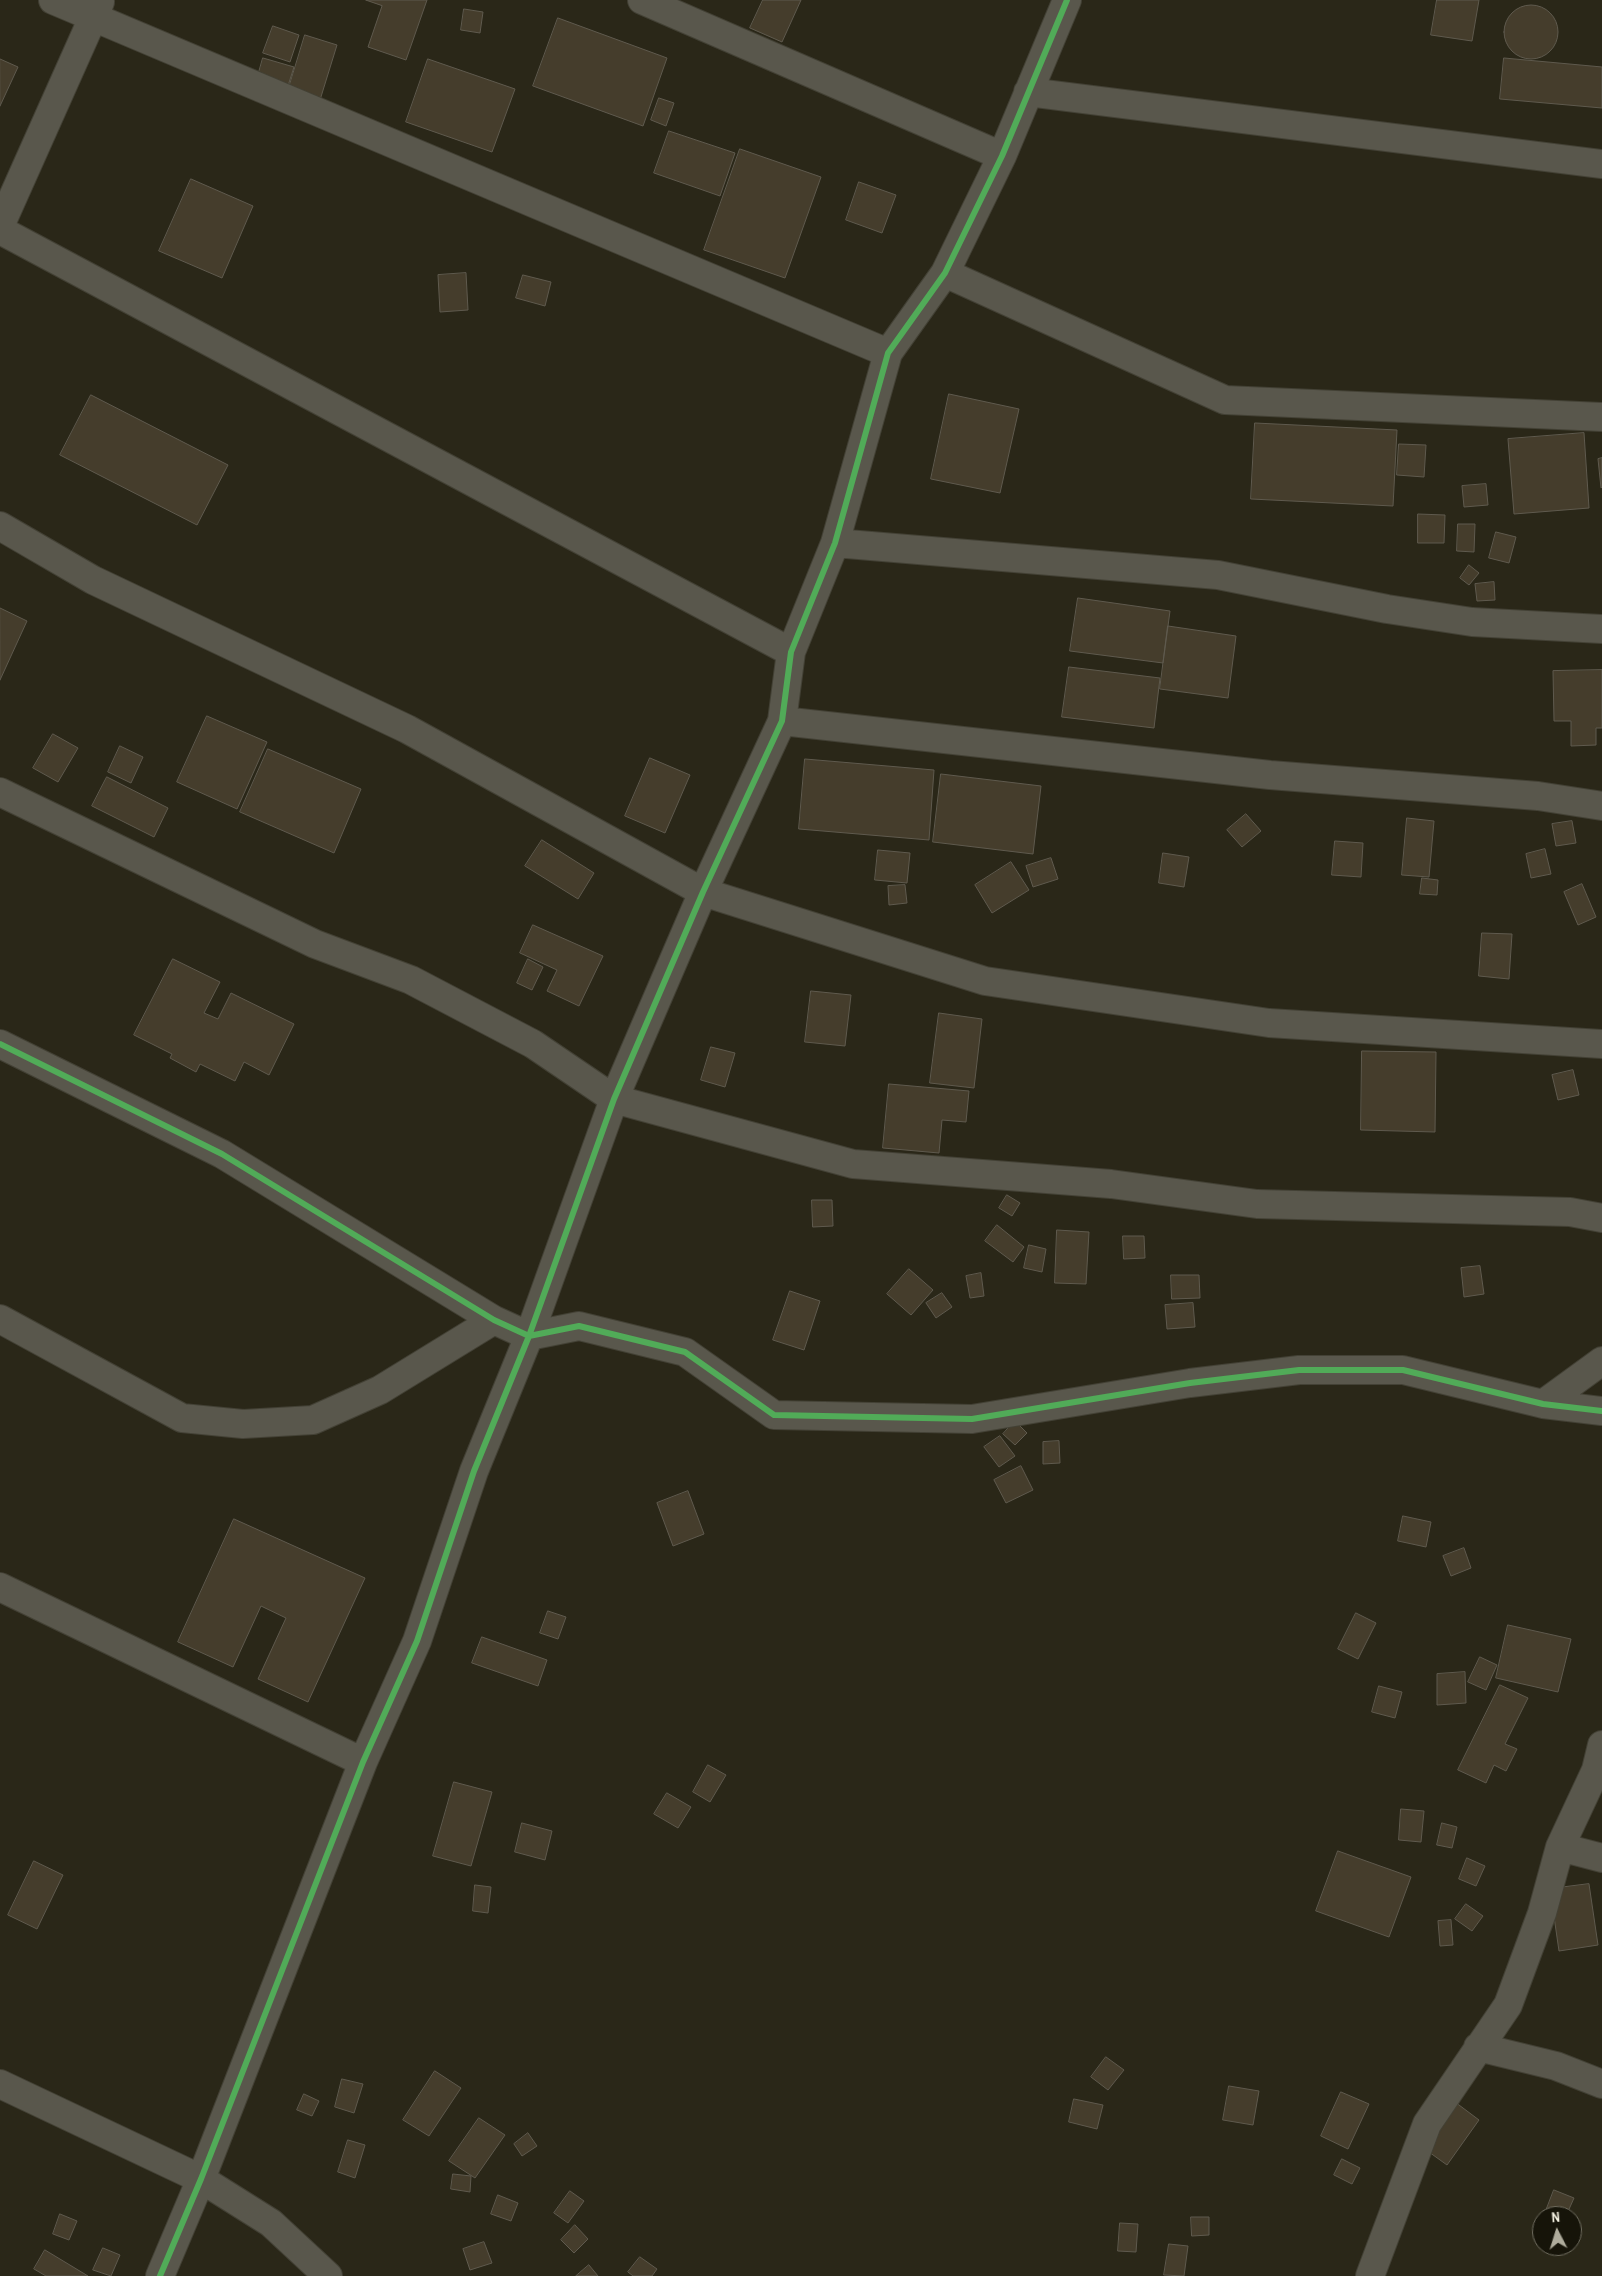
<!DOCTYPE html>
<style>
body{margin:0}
#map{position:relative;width:1602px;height:2276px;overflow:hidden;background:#2a2718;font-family:"Archivo Narrow",sans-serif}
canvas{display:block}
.north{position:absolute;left:1532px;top:2206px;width:50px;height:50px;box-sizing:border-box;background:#161409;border:1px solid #706d60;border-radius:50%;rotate:355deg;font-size:14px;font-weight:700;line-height:20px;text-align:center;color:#f6f3e3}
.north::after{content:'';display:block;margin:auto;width:18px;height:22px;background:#afac9c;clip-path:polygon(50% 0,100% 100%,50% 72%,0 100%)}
</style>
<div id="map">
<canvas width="1602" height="2276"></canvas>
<div class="north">N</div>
</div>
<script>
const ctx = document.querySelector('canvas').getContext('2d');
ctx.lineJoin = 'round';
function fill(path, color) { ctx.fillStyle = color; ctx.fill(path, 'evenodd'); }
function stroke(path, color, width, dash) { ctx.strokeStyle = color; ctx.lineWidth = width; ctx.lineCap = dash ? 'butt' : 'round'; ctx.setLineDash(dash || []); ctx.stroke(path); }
const building = new Path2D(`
 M366,0H427L406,60L368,47L382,6Z
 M763,0H801L782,42L750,28Z
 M1437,0H1479L1472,41L1431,35Z
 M1504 32a27 27 0 1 1 54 0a27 27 0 1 1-54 0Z
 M464,9L483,12L480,33L461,30Z
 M558,18L667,58L643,126L533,86Z
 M273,26L299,35L290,62L263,53Z
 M305,35L337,45L320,100L288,91Z
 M263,58L294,67L286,92L256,83Z
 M1504,58L1602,67V108L1500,99Z
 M0,59L18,67L0,106Z
 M428,59L515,89L492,152L406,122Z
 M659,98L674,103L666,126L651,120Z
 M669,131L735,153L720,196L654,173Z
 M740,149L821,177L785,278L704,250Z
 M191,179L253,206L222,278L159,251Z
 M859,182L896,195L882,233L846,220Z
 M466,273L468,310L440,312L438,275Z
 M523,275L551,282L545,306L516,298Z
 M949,394L1019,409L1000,493L931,479Z
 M91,395L228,465L197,525L60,455Z
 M1255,423L1397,430L1393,506L1251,499Z
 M1584,433L1589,508L1514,514L1508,439Z
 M1399,444L1426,445L1424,477L1397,475Z
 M1602,458V487L1601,488L1598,459Z
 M1486,484L1488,505L1464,507L1462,486Z
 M1418,514L1445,515L1444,543H1418Z
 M1458,524H1475L1474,552L1457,551Z
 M1496,532L1516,537L1509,563L1489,558Z
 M1469,565L1479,573L1469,585L1460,578Z
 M1494,582L1495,600L1477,601L1475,584Z
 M1078,598L1170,611L1163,663L1070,651Z
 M0,608L27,621L0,680Z
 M1168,626L1236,636L1228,698L1160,689Z
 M1069,667L1160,678L1154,728L1062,717Z
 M1602,670V728H1596V745L1571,746V721H1554L1553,671Z
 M207,716L267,742L237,809L177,782Z
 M53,734L78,748L58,782L33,768Z
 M120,746L143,757L131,783L108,772Z
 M268,749L361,789L334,853L240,812Z
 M650,758L690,775L665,833L625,816Z
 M805,759L934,770L929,840L799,829Z
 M941,774L1041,786L1033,854L933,842Z
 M107,777L168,808L154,837L92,806Z
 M1246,814L1261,831L1242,847L1227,830Z
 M1407,818L1434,821L1429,877L1402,875Z
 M1572,821L1576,843L1556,846L1552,824Z
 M542,840L594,873L578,899L525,866Z
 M1335,841L1363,843L1361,877L1332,875Z
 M1545,849L1551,874L1531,878L1526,854Z
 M878,850L910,853L907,883L875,880Z
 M1163,853L1189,857L1184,887L1159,883Z
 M1051,858L1058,879L1033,887L1026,866Z
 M1011,862L1029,890L992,913L975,885Z
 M1422,878L1438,880L1437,895L1420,894Z
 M1582,884L1596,917L1578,925L1564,892Z
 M905,885L907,903L889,905L888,886Z
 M533,925L603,956L579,1006L547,991L557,970L520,953Z
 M1482,933L1512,934L1509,979L1479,976Z
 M173,959L220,982L204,1013L218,1019L231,993L294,1024L269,1075L244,1062L235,1081L200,1064L196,1072L170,1058L172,1054L134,1035Z
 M528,959L543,967L532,990L517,983Z
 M811,991L851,995L845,1046L805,1042Z
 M939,1013L982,1019L974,1088L930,1083Z
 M711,1047L735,1053L725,1087L701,1080Z
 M1362,1051L1436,1052L1435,1132L1361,1130Z
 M1573,1070L1579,1095L1558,1100L1552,1075Z
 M889,1084L969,1091L966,1122L942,1120L939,1153L883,1148Z
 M1007,1195L1020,1203L1012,1216L999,1208Z
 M812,1200H832L833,1226L813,1227Z
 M997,1225L1024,1247L1013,1262L985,1241Z
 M1057,1230L1089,1232L1086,1284L1055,1283Z
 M1123,1236H1144L1145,1258L1124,1259Z
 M1029,1245L1046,1249L1042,1272L1024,1268Z
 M1480,1266L1484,1294L1464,1297L1461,1268Z
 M909,1269L933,1290L911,1315L887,1294Z
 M981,1273L984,1296L970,1298L966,1276Z
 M1171,1275H1199L1200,1298L1172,1299Z
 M790,1291L820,1301L804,1350L773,1340Z
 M942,1293L952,1307L936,1318L926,1303Z
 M1193,1303L1195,1327L1167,1329L1165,1305Z
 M1015,1421L1027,1433L1015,1445L1003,1434Z
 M1000,1436L1015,1456L999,1467L984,1447Z
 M1059,1441L1060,1463L1043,1464V1442Z
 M1021,1466L1033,1490L1006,1503L994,1480Z
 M688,1491L704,1534L673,1546L657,1503Z
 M1403,1516L1431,1522L1426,1547L1398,1541Z
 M234,1519L365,1578L308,1702L258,1679L286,1618L261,1606L233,1667L178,1642Z
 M1464,1548L1471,1568L1451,1576L1443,1556Z
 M548,1611L566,1617L558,1639L540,1633Z
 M1356,1613L1376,1623L1358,1659L1338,1649Z
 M1508,1625L1571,1639L1558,1692L1496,1678Z
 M482,1637L547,1660L538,1686L472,1663Z
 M1480,1657L1497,1665L1486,1690L1468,1682Z
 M1465,1672L1466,1703L1437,1705V1674Z
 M1500,1685L1528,1698L1505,1744L1517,1749L1506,1771L1494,1765L1486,1783L1458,1770Z
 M1379,1686L1402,1692L1395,1718L1372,1712Z
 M708,1765L726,1775L710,1802L693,1792Z
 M454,1782L492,1792L471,1866L433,1856Z
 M667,1793L691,1807L678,1828L654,1814Z
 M1401,1809L1424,1811L1421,1842L1399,1840Z
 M522,1823L552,1831L545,1860L515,1852Z
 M1442,1823L1457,1827L1452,1848L1437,1845Z
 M1338,1851L1411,1877L1389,1937L1316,1911Z
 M1467,1858L1485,1866L1476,1886L1459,1879Z
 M34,1861L63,1875L37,1929L8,1915Z
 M1589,1884L1598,1945L1559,1951L1550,1889Z
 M475,1885L491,1887L488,1913L473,1911Z
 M1466,1904L1483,1916L1472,1931L1455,1919Z
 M1451,1920L1453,1945L1440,1946L1438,1921Z
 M1106,2057L1124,2070L1108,2090L1091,2077Z
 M435,2071L461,2088L429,2136L403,2120Z
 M342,2079L363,2084L354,2113L335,2107Z
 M1229,2086L1259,2091L1253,2125L1223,2120Z
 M1341,2092L1369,2104L1348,2149L1321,2136Z
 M304,2094L319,2101L312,2116L297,2110Z
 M1074,2099L1103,2105L1097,2129L1069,2122Z
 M1455,2102L1479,2120L1447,2165L1422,2147Z
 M479,2118L505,2135L475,2178L449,2161Z
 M528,2133L537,2146L522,2156L514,2144Z
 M348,2140L365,2145L355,2178L338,2172Z
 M1342,2159L1360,2168L1352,2184L1334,2175Z
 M453,2174L471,2176L470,2192L451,2189Z
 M1554,2190L1574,2198L1566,2216H1544Z
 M570,2191L584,2201L568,2223L554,2213Z
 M498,2195L518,2203L511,2221L491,2214Z
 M60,2214L77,2221L69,2240L53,2234Z
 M1191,2217H1209V2235L1192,2236Z
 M1120,2223L1138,2224L1136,2252L1118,2251Z
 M575,2225L588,2239L574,2253L561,2240Z
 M484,2242L492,2263L470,2270L463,2249Z
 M1169,2244L1188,2246L1184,2276L1164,2275Z
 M103,2248L120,2255L111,2276L93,2270Z
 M45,2250L88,2276H46L34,2269Z
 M640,2257L657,2269L652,2276H633L628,2272Z
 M589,2265L598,2276H576Z`);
fill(building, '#453d2c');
stroke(building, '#5f5a4e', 1);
const minor = new Path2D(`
 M53,0L888,353
 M642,0L1002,156
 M1028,92L1602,164
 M0,226L100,2
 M0,230L791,652
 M945,273L1225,400L1602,417
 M0,526L93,580L407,729L703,892L985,981L1269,1023L1602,1044
 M835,543L1218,575L1387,609L1472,622L1602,629
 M782,721L1270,775L1538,796L1602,806
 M0,792L315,944L411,980L533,1044L614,1099L853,1164L1111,1184L1257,1204L1570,1212L1602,1218
 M0,1044L222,1154L494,1320L529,1336L579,1326L685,1352L774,1415L972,1419L1190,1383L1299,1370H1403L1543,1404L1602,1411
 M0,1319L182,1418L243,1424L313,1420L380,1390L494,1320
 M1543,1404L1602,1361
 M0,1587L363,1762
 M1560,1847L1602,1858
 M1478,2047L1556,2066L1602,2084
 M0,2084L201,2179L271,2223L328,2276
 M160,2276L201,2179L363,1762L417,1641L474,1471L529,1336L614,1099L703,892L782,721L791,652L835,543L888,353L945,273L1002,156L1067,0
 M1370,2276L1427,2124L1508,2005L1542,1913L1560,1847L1596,1770L1602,1745`);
stroke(minor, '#434135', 30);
stroke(minor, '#59574c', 28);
stroke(new Path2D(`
 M0,1044L222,1154L494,1320L529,1336L579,1326L685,1352L774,1415L972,1419L1190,1383L1299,1370H1403L1543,1404L1602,1411
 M160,2276L201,2179L363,1762L417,1641L474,1471L529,1336L614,1099L703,892L782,721L791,652L835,543L888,353L945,273L1002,156L1067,0`), '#51ab58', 6);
</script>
